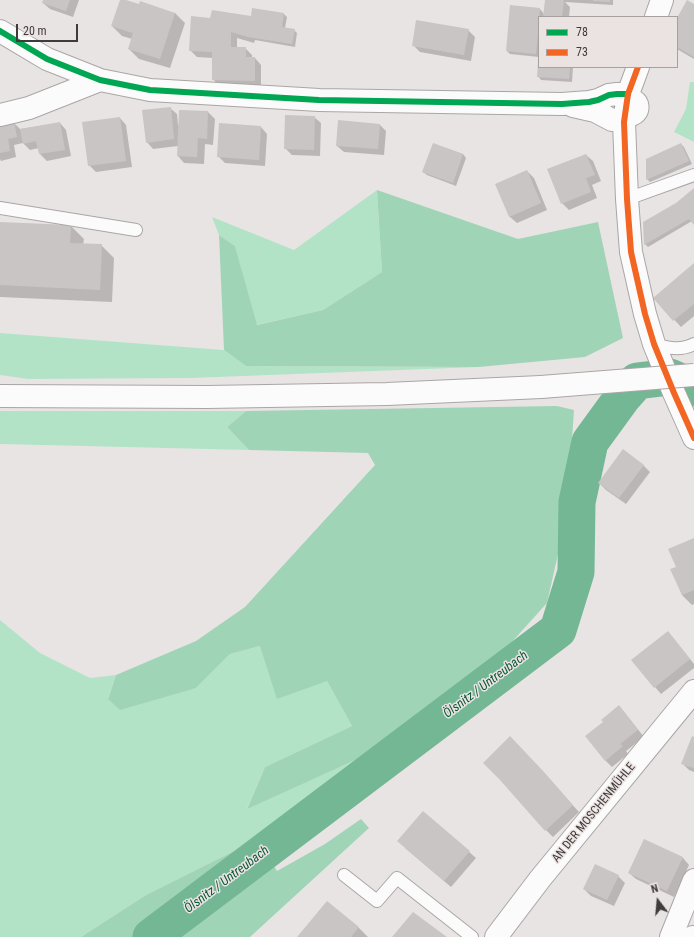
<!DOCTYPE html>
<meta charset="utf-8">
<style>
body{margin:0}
#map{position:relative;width:694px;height:937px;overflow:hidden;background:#e9e4e4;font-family:"Roboto Condensed",sans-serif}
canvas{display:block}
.legend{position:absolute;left:538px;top:16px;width:140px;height:52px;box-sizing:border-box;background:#ebe3e2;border:1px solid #a6a09f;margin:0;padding:5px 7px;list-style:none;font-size:12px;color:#3f3b3b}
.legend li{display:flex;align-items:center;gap:8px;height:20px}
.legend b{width:20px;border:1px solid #a6a09f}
.north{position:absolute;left:638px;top:881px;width:40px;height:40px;-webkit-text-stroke:3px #ebe3e2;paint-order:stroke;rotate:344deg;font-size:11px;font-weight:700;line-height:16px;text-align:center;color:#3f3b3b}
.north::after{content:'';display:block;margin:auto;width:14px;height:18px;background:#3f3b3b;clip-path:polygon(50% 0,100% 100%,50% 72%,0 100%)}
.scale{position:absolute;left:16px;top:24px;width:62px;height:18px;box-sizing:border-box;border:2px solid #3f3b3b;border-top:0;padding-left:5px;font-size:12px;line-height:14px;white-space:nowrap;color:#3f3b3b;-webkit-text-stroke:3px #ebe3e2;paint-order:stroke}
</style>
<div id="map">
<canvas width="694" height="937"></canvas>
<ul class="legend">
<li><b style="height:5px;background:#00a651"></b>78</li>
<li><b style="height:5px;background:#f26522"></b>73</li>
</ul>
<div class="north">N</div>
<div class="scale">20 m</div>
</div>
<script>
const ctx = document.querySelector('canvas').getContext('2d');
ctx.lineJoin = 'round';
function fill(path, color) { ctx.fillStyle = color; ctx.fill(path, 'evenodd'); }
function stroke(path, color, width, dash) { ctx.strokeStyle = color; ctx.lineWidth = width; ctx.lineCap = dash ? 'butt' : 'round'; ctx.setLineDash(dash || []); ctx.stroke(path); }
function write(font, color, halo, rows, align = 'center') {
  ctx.font = font + ' "Roboto Condensed",sans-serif'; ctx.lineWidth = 3; ctx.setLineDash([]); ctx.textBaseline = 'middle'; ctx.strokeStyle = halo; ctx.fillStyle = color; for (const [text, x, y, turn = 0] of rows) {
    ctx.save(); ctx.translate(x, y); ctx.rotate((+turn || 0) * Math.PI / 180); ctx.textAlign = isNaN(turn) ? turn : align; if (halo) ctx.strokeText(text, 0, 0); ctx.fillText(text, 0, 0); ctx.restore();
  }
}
fill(new Path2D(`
 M690,82H694V142L674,132L686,109Z
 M377,190L382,272L323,310L256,325L235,246L219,235L212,217L294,250Z
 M0,333L224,350L246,366L479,367L191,378L28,379L0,375Z
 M0,411H246L227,427L249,450L0,444Z
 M0,620L40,653L90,678L116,675L108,698L196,688L230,654L260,646L327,681L352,726L265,767L247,808L373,752L258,839L146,895L84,935L81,937H0Z`), '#b3e3c7');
fill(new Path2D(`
 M377,190L518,239L598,222L623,338L585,357L479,367L246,366L224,350L219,235L235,246L257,325L323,310L382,272Z
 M557,406L574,410L567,514L547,603L492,664L373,752L247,809L265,767L352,726L327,681L277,699L260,646L230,654L196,688L120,710L108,699L116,675L196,641L245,607L375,465L368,453L249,450L227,427L246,411Z
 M361,819L369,828L250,937H81L84,935L146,895L258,839L277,871L325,844Z`), '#a0d4b7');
fill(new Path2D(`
 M44,0H79L73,17L50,9L43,3Z
 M121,0L175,13L185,23L170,68L139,59L129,49L132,39L122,36L112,26Z
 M546,0H613V5L565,2L570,7L569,17H539V57L510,54L507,51L540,9L544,14Z
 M694,5V59L677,49V20Z
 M253,9L284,14L287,17L285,28L294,30L297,33L295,47L255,40L254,43L237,38V48H245L252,55V58H255L261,65V87L219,86L213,79V58L197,57L190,50L211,19L252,18Z
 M468,30L475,37L471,61L420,52L413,45Z
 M539,61V67H573L572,82L541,80L538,76Z
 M170,108L177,114L178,125L208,112L215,119L213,145L205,144L204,164L184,163L178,156V146L153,149L147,142Z
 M314,117L321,123L320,156L292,155L285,148Z
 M120,118L126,125L132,167L96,172L89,165Z
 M13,122L20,129L60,123L66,130L71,156L47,161L40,154L39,148L30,150L23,143L14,145L16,157L1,161L0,159V125Z
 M380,125L386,131L384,155L344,152L337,146Z
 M261,127L267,134L265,166L225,163L218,156Z
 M434,144L463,154L466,158L456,186L427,175L423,172Z
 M681,144L684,147L692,164L650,182L647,179Z
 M586,155L593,161L601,181L592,185L597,198L569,210L562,203Z
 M527,171L534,178L547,210L517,223L510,217L496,185Z
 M694,189V224L692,221L648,247L645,244L676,204Z
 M0,223L71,226L84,239L83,245H101L114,258L112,302L0,297Z
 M694,265V316L681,327L654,298Z
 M643,465L650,472L626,504L606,490L599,483Z
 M694,539V604L692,605L682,595L672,570L678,567Z
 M668,632L674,639L694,664V668L661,694L655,687Z
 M619,706L625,713L644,737L626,751L628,754L612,767L605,760L604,722Z
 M694,738V772L689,770L682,763Z
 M516,744L579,812L553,837L546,830Z
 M423,812L476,858L451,887L405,848Z
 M644,840L683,858L689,865L674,897L636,879L629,873Z
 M618,876L625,883L614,906L591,896L584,889Z
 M327,902L359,928L368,937H299Z`), '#0003');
stroke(new Path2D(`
 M151,937L558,630L576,572L577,502L590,442L622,398L637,381L670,377L694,388`), '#73b795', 37);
fill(new Path2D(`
 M43,0H70L66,11L42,3Z
 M120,0H126L139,4L140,1L175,13L160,59L128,49L133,33L111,26Z
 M545,0H564L562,17H543Z
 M593,0H610V2L593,1Z
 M687,0L694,4V57L677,47V18Z
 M510,5L540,8L536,54L506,51Z
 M252,8L284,13L282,27L295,29L292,44L248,37L231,32V47H246V57H255V81L212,80V52L189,51L191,16L210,18L212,10L251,16Z
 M416,20L469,29L464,55L412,46Z
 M538,63H539V67H570L569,79L537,77Z
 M171,107L174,139L146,143L142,110Z
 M179,110L208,111L207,139L198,138L197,157L177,156Z
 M285,115L315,116L314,150L284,149Z
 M120,117L126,161L88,166L82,122Z
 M338,120L380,124L378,149L336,146Z
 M14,121L17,137L8,139L10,151L0,153V124Z
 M60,122L65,150L39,154L36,141L23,144L20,129Z
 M219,123L261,126L259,160L217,157Z
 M433,143L463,154L453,183L422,172Z
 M681,143L689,161L646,180V159Z
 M586,154L595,175L586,178L591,192L561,204L547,169Z
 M527,170L541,203L509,217L495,184Z
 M694,188V225L689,219L644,245L643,222L676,203Z
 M0,222L71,225L70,243L102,244L100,290L0,285Z
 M694,263V304L673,321L653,298Z
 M623,449L644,465L619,498L598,483Z
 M694,538V590L682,595L670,569L676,567L668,549Z
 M668,631L690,659L654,688L631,660Z
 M619,705L638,730L620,744L623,746L605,761L585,736L603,722L601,720Z
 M510,736L544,772L573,805L545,831L500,780L483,763Z
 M692,736L694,737V768L681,764Z
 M423,811L470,851L444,881L397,841Z
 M644,839L683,857L667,891L628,873Z
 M595,864L619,875L607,900L583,889Z
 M327,901L359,927L351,937H297Z
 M413,912L447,937H392Z`), '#c9c5c5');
const lane = new Path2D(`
 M624,122C629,121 635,120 639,116C644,111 644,101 637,97C635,95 631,95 628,94
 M627,199L694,175
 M0,208L136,230
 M654,344C667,348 681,351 694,344
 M344,875L377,901L397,878L472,937`);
const street = new Path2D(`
 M656,17L662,0
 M0,31L47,59L100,80L150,90L319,100L562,104L589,102L598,100L609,95L617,94H628
 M638,67L628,94L624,122L627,199L631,252L645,314L654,344L674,393L694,438
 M573,106L595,111L612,120L624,122
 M0,115L29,108L100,80
 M496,937L540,879L694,691
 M671,937L694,880
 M693,937H694`);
const highway = new Path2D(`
 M0,396L207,397L387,394L541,387`);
stroke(lane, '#aaa6a6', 14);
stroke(street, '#aaa6a6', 24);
stroke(highway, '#aaa6a6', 24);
stroke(lane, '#fcfbfb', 12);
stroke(street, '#fcfbfb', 22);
stroke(highway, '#fcfbfb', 22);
const highwayBridge = new Path2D(`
 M541,387L694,375`);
stroke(highwayBridge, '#aaa6a6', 24, []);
stroke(highwayBridge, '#fcfbfb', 22);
stroke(new Path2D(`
 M0,31L47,59L100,80L150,90L319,100L562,104L589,102L598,100L609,95L617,94H628`), '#00a651', 6);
stroke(new Path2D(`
 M638,67L628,94L624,122L627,199L631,252L645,314L654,344L674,393L694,438`), '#f26522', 6);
write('12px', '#3f3b3b', '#ebe3e2', [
 ["AN DER MOSCHENMÜHLE",594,813,-51]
]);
write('italic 13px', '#0b5938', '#ebe3e2', [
 ["Ölsnitz / Untreubach",486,685,-37],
 ["Ölsnitz / Untreubach",227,880,-37]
]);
</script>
